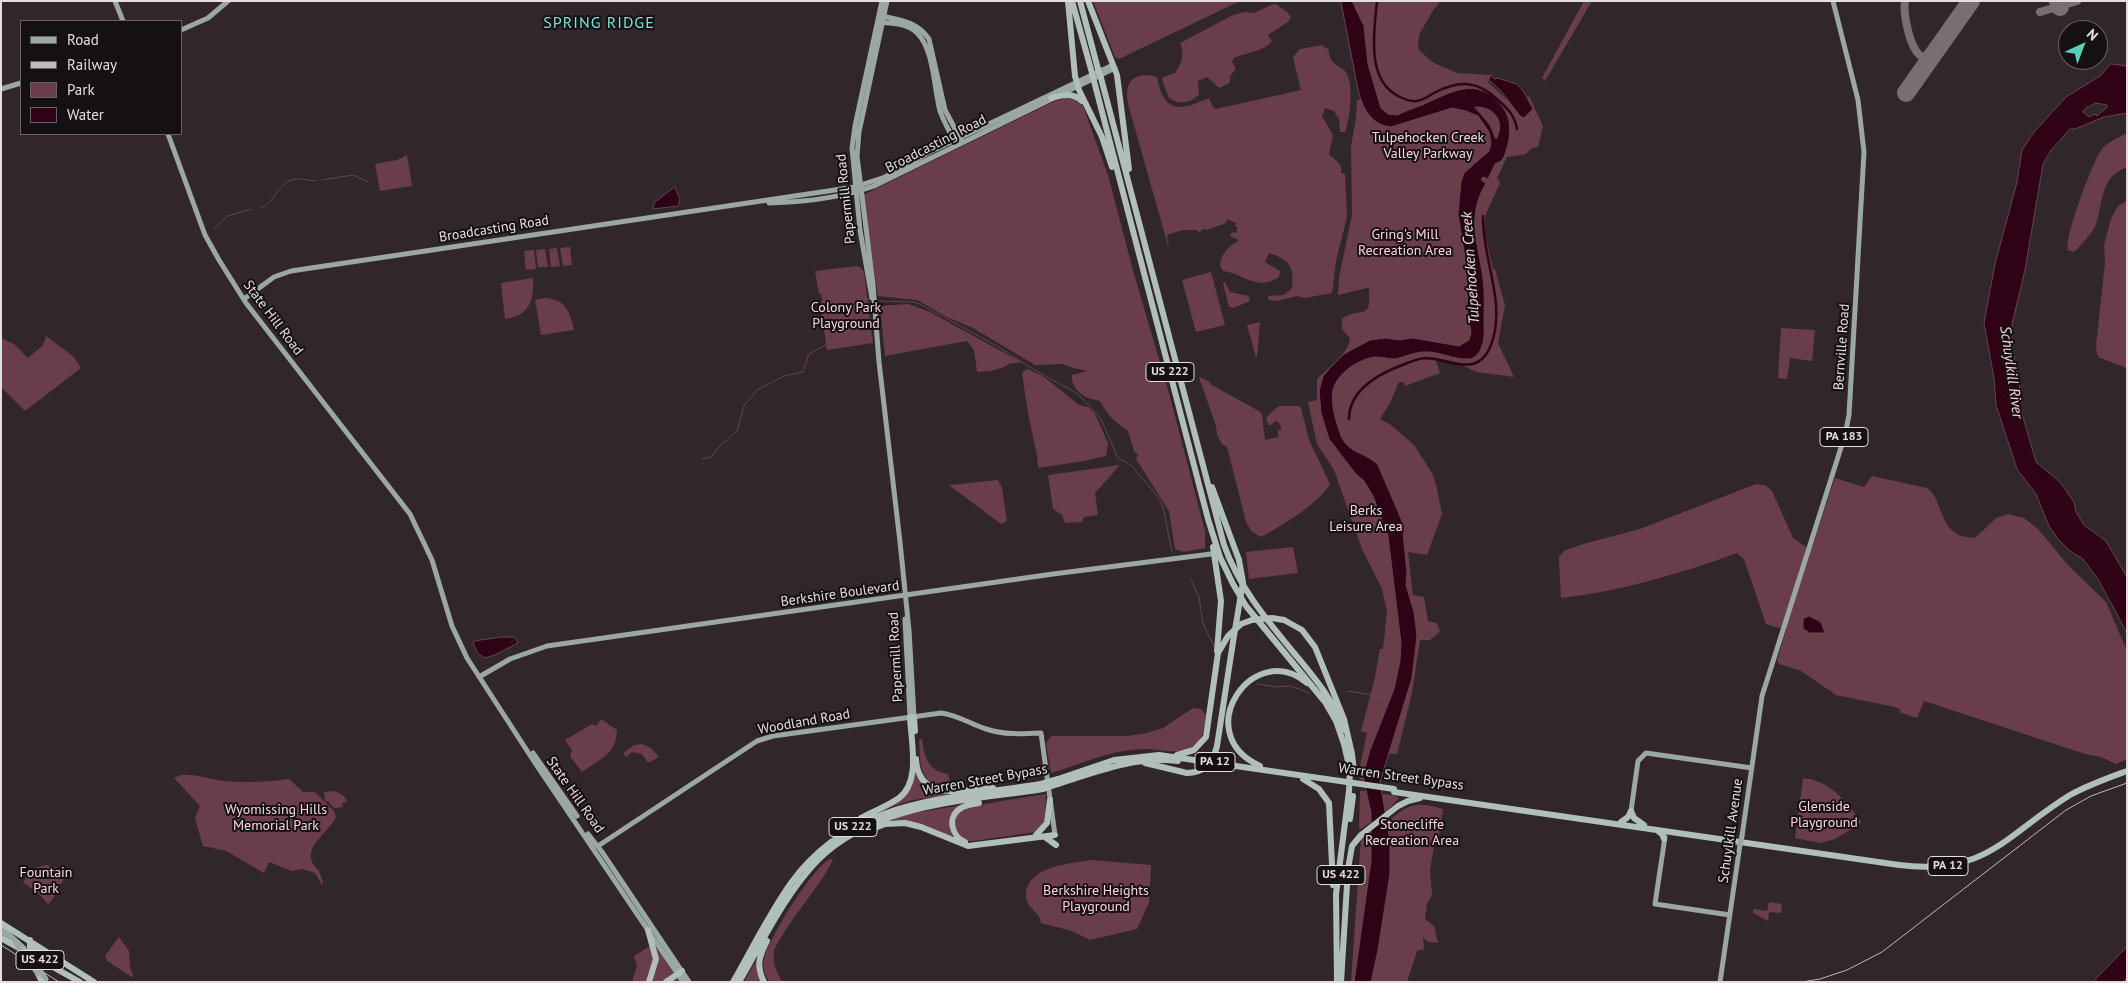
<!DOCTYPE html>
<style>
body{margin:0}
#map{position:relative;width:2128px;height:983px;overflow:hidden;background:#312629;font-family:"PT Sans",sans-serif}
canvas{display:block}
.frame{position:absolute;inset:0;border:2px solid #e5dddf;pointer-events:none}
.legend{position:absolute;left:20px;top:20px;width:162px;height:115px;box-sizing:border-box;background:#151012;border:1px solid #686264;margin:0;padding:6px 9px;list-style:none;font-size:15px;color:#e5dddf}
.legend li{display:flex;align-items:center;gap:10px;height:25px}
.legend b{width:25px;border:1px solid #686264}
.north{position:absolute;left:2058px;top:20px;width:50px;height:50px;box-sizing:border-box;background:#151012;border:1px solid #686264;border-radius:50%;rotate:43deg;font-size:14px;font-weight:700;line-height:20px;text-align:center;color:#e5dddf}
.north::after{content:'';display:block;margin:auto;width:18px;height:22px;background:#59cebe;clip-path:polygon(50% 0,100% 100%,50% 72%,0 100%)}
</style>
<div id="map">
<canvas width="2128" height="983"></canvas>
<div class="frame"></div>
<ul class="legend">
<li><b style="height:6px;background:#9aa7a4"></b>Road</li>
<li><b style="height:6px;background:#c1b8bb"></b>Railway</li>
<li><b style="height:14px;background:#6a3d4a"></b>Park</li>
<li><b style="height:14px;background:#300215"></b>Water</li>
</ul>
<div class="north">N</div>
</div>
<script>
const ctx = document.querySelector('canvas').getContext('2d');
ctx.lineJoin = 'round';
function fill(path, color) { ctx.fillStyle = color; ctx.fill(path, 'evenodd'); }
function stroke(path, color, width, dash) { ctx.strokeStyle = color; ctx.lineWidth = width; ctx.lineCap = dash ? 'butt' : 'round'; ctx.setLineDash(dash || []); ctx.stroke(path); }
function write(font, color, halo, rows, align = 'center') {
  ctx.font = font + ' "PT Sans",sans-serif'; ctx.lineWidth = 4; ctx.setLineDash([]); ctx.textBaseline = 'middle'; ctx.strokeStyle = halo; ctx.fillStyle = color; for (const [text, x, y, turn = 0] of rows) {
    ctx.save(); ctx.translate(x, y); ctx.rotate((+turn || 0) * Math.PI / 180); ctx.textAlign = isNaN(turn) ? turn : align; if (halo) ctx.strokeText(text, 0, 0); ctx.fillText(text, 0, 0); ctx.restore();
  }
}
fill(new Path2D(`
 M1093,1H1240L1119,59L1115,57Z
 M1341,1H1441L1434,9L1420,33L1418,41L1419,50L1432,62L1457,73L1492,75L1488,82L1506,99L1519,106L1529,96L1543,126L1538,147L1532,148L1526,154L1507,157L1497,178L1500,183L1485,216L1484,229L1493,269H1495L1505,305L1498,343L1514,377L1477,372L1452,361L1435,358L1440,373L1405,386L1404,382H1399L1390,403L1380,419L1391,425L1414,445L1432,473L1436,484L1442,514L1427,555L1408,552L1413,595L1424,597L1428,621L1437,623L1440,632L1430,640H1420L1412,693L1397,754L1387,753L1380,782L1382,794L1393,795L1399,798L1385,813L1386,823C1409,804 1414,801 1443,809L1438,842L1435,841L1430,870L1432,895L1427,904L1425,919L1434,926L1438,943L1429,942L1423,938L1424,949L1417,951L1407,982H1351L1361,838L1372,830L1371,822L1359,830L1360,791H1367L1364,781L1360,780L1359,771L1367,733L1361,731L1375,677L1380,649H1383L1387,611L1382,589L1362,549L1334,470L1317,444L1308,402L1317,400V379C1329,367 1348,355 1350,338L1342,329V319C1362,305 1371,323 1369,289L1367,288L1338,295L1339,277L1352,215L1351,146L1356,119L1357,100L1361,99Z
 M1584,1H1592L1545,81L1542,78Z
 M1276,4L1287,12L1291,17L1288,22L1268,35L1272,41C1262,53 1246,52 1234,58L1232,62L1236,69L1230,76V83L1219,88L1207,77L1198,81L1199,94C1192,103 1178,105 1169,98L1162,80L1163,77L1175,73C1182,63 1185,55 1180,43L1233,15L1245,12L1254,13L1271,5Z
 M1322,45L1329,50C1329,63 1336,64 1344,70C1355,80 1350,120 1345,132H1340L1339,119L1334,111L1325,108L1322,116L1333,135L1329,154C1335,161 1343,162 1341,173L1345,174L1347,217L1336,261L1332,293L1305,298L1297,296L1276,301L1269,300L1268,296L1284,295L1292,288C1294,266 1290,260 1269,253L1265,262L1280,271L1279,277C1255,292 1244,273 1223,271L1220,266C1221,252 1229,247 1239,240L1230,236L1232,232L1236,233L1238,228L1235,226L1236,223L1227,219L1226,223L1207,230L1203,229L1199,233L1197,230H1183L1167,235L1169,249L1128,104C1124,81 1134,71 1157,77C1164,114 1180,111 1209,98L1213,107L1216,109L1301,90L1293,57L1300,49Z
 M1067,98L1075,100L1083,106L1108,175L1134,274L1169,393L1205,531V548L1184,552L1175,549L1169,511L1136,459L1138,455L1134,451L1128,431C1115,422 1107,415 1100,401C1087,399 1071,392 1072,375L1088,371L1073,368L1063,364L1035,365L973,328L947,317L917,300L878,296L863,195L1055,101Z
 M2127,133V167C2099,178 2104,201 2096,224C2092,234 2082,244 2074,252L2068,250C2064,237 2092,164 2101,150C2107,142 2118,138 2127,133Z
 M407,155L412,186L380,191L375,164L397,160Z
 M2127,201V368L2100,358L2097,354L2096,346L2105,263L2104,245L2111,219L2118,206Z
 M570,247L572,265L563,266L560,248Z
 M557,248L560,266L551,267L549,249Z
 M545,249L548,267H538L536,250Z
 M534,250L536,269L526,270L524,251Z
 M857,266L860,267L864,272L873,343L827,350L820,302L823,301L821,294H819L815,271Z
 M1211,272L1225,325L1196,332L1182,280Z
 M533,278C534,301 530,315 505,319L501,283Z
 M1225,282L1230,292L1249,296L1250,301L1233,308L1229,307L1223,283Z
 M545,298C566,299 570,312 574,330L541,335L535,300Z
 M908,304L930,312L1021,362L1009,364L1004,367L991,371L977,372L974,350L967,341L885,356L880,306Z
 M1260,322L1257,357H1256L1247,325Z
 M1781,328L1815,330L1812,361L1790,358L1787,379L1778,378Z
 M46,336L74,357L81,368L25,411L1,387V338L14,344L28,358L43,345Z
 M1027,369L1043,376L1079,405L1088,407L1095,414L1108,443L1106,456L1084,461L1038,468C1038,456 1035,448 1033,437C1028,416 1025,394 1022,373Z
 M1199,377L1210,382V384L1259,411L1262,414L1265,440L1278,437V431L1281,429L1280,424L1276,421L1269,426L1266,418C1281,401 1280,407 1300,406L1301,408L1309,440L1330,484C1317,505 1283,525 1261,537L1252,532L1246,522L1227,447L1222,444L1217,435L1216,426Z
 M1120,465L1095,493L1098,515L1084,517L1082,522L1065,523L1062,515L1053,509L1048,475Z
 M1872,476L1927,488C1942,498 1939,526 1959,535C1963,537 1970,537 1975,538L1996,518L2008,514L2024,518L2038,529L2068,565L2106,602L2127,651V759L2116,764L2101,757L2085,754L1924,701L1917,718L1899,712L1901,710L1895,707L1836,695L1801,671L1779,664L1777,661L1786,630L1766,624L1744,559L1737,553C1679,574 1622,591 1561,598L1559,560V557L1564,551L1583,544L1640,529L1756,484L1765,485L1772,491L1793,538L1811,550L1835,478L1864,487Z
 M998,480L1002,488L1007,521L1001,524L949,485Z
 M1293,547L1298,573L1249,579L1246,552Z
 M1193,708L1201,709L1206,715C1204,727 1204,739 1194,746C1180,756 1160,749 1145,749C1112,749 1082,764 1051,773L1046,743L1051,736H1128L1147,733L1163,728Z
 M601,719L617,730C616,755 600,759 582,772L570,756L572,750L565,740L592,724L596,726Z
 M919,739H922C924,756 928,771 948,774L951,787C918,787 920,763 919,739Z
 M642,744L651,748L659,757L648,763L642,754L632,752L626,757L623,753L634,745Z
 M915,774C925,792 940,793 960,793L913,800L881,810C898,799 911,796 915,774Z
 M181,775C196,774 208,779 223,781C246,783 267,782 289,779L303,792H315L334,811L336,817C330,831 305,845 312,862C313,865 317,868 319,871C321,875 322,879 323,883L322,885L315,873L302,869L292,871L269,862L264,873L226,851L203,846L195,818L200,806L174,778Z
 M1803,778C1831,781 1844,800 1861,821L1860,824L1835,839L1820,843L1795,838Z
 M333,791C340,793 345,795 347,802L342,803L343,807L334,808L328,801H325L324,792Z
 M1046,794L1045,820L1036,832L973,841H968L956,833C956,826 953,819 958,814C967,804 1030,797 1046,794Z
 M962,805L958,808L953,835L949,838L895,822L894,819L908,814Z
 M830,859L833,860C820,886 800,907 785,931C781,938 775,945 774,952C772,963 777,972 782,982H769C765,975 762,968 764,959C769,938 811,869 830,859Z
 M1091,860L1151,865L1149,903L1137,929L1090,940L1072,931L1041,923C1040,913 1030,910 1027,901C1020,867 1068,864 1091,860Z
 M46,865L67,870L68,872L52,900L48,904L40,895L23,882L34,868Z
 M1769,902L1782,904L1781,913L1769,912L1768,921L1753,913V909L1767,911Z
 M119,937L129,951L130,967L133,976L132,977L107,961L105,956Z
 M650,946H656L679,982H632L637,966L634,956Z
 M757,959L762,982H744Z`), '#6a3d4a');
const water = new Path2D(`
 M1341,1H1352L1364,26L1368,64L1381,108L1388,114L1397,115C1405,111 1414,108 1422,105C1451,92 1478,75 1502,106C1514,121 1510,141 1504,157L1501,161L1495,164L1488,179L1483,177L1481,180L1486,183C1466,217 1478,242 1483,278C1485,292 1484,306 1484,320C1484,329 1485,338 1482,346C1480,352 1475,359 1469,359C1454,360 1439,351 1424,352C1414,352 1405,357 1395,359C1388,359 1383,357 1376,357C1360,358 1337,373 1333,390C1330,403 1337,426 1342,438C1349,453 1369,454 1378,465L1402,521L1407,572L1406,585L1414,612L1417,636L1412,678L1380,782L1390,841V874L1378,950L1371,982H1354L1371,861V813L1363,776L1370,750L1394,689L1400,661L1401,643L1388,536L1373,496L1364,481L1355,473L1329,439L1321,413L1319,391L1323,376L1330,368L1344,354L1370,340L1386,338L1398,340L1413,338L1459,346L1469,340L1471,333L1467,307L1468,291L1465,257L1458,214L1461,182L1464,173L1489,151L1491,143L1489,132L1478,116L1466,111L1452,108L1391,127C1372,125 1364,110 1359,94ZM1475,107C1494,106 1506,122 1496,139L1490,125Z
 M2111,64L2127,66V113L2104,117L2075,129H2070L2052,149L2043,164L2025,270L2012,324V347L2020,390L2016,401L2022,414L2036,462L2061,483L2074,502L2076,512L2084,525L2106,541L2127,577V633L2098,579L2083,559L2070,551L2058,539L2049,526L2036,494L2017,469L1996,405L1994,378L1984,323L1995,264L2017,182L2022,150L2034,132L2066,97L2100,76ZM2096,103L2107,105V107L2097,116L2095,114L2089,117L2083,112L2085,109Z
 M1491,75L1495,79L1498,78L1517,84L1524,92L1533,109L1524,118L1520,116L1501,91L1489,80Z
 M675,187L680,200L678,206L653,209L654,203Z
 M1809,616L1821,622L1825,633H1810L1803,629V619Z
 M502,637H515L518,643L495,655L484,658L477,652L473,643L475,641Z
 M2127,947V977L2124,982H2093Z`);
fill(water, '#300215');
stroke(water, '#664452', 1);
stroke(new Path2D(`
 M1525,116L1534,130
 M1499,170V166L1509,152L1522,144L1539,125
 M322,180L353,175L368,182
 M261,208C276,202 277,182 295,179C303,178 309,181 316,181
 M214,228L228,216L251,209
 M876,301L913,302L920,304L997,346L1031,368L1078,394L1101,419L1118,458L1131,465L1159,498L1163,507L1172,552
 M702,459L711,457L719,447L737,431L744,406L757,390L784,376L803,372L809,354C826,344 851,335 861,315C863,311 862,304 862,299H870
 M1191,580L1199,597L1203,624L1214,646
 M1257,684L1277,687L1290,686L1310,693
 M1348,691L1390,698`), '#664452', 1);
stroke(new Path2D(`
 M1377,1C1374,32 1366,79 1398,96C1404,99 1410,102 1416,101C1423,101 1428,96 1434,93C1459,80 1478,80 1499,101C1508,109 1515,116 1517,129
 M1349,419C1349,389 1380,373 1405,364C1412,361 1420,358 1427,358C1452,360 1478,378 1491,345C1507,303 1482,259 1483,216`), '#300215', 2.5);
stroke(new Path2D(`
 M1905,1C1903,14 1910,52 1923,57L1934,54
 M2040,12L2077,1`), '#796f72', 8);
stroke(new Path2D(`
 M2058,1L2060,7
 M1906,93L1971,1`), '#796f72', 18);
stroke(new Path2D(`
 M115,1L123,21
 M887,1L859,132L857,156L873,284L879,362L900,542L909,630L914,717
 M882,16C901,20 917,22 929,39L945,110L961,140
 M881,22C893,24 908,23 917,33C934,49 934,89 940,111C944,122 950,133 956,143
 M181,30L208,18L228,1
 M1,89L21,83
 M168,134L205,235L219,260L246,303L410,514L432,560L452,626L467,658L535,763L683,982
 M769,203C804,202 841,198 874,186L1115,68
 M872,298L860,230L852,148L855,126L882,1
 M244,299L274,277L291,271L855,187L885,177L930,152L1113,65
 M905,619L910,717
 M479,677L510,659L547,646L1053,574L1211,554
 M533,753L577,816
 M1631,811L1638,761L1646,753L1752,768
 M588,834L602,852L689,982
 M1742,836L1762,696L1845,435L1849,415L1864,152L1858,100L1833,1
 M1665,837L1655,904L1730,915
 M598,846L757,741L773,736L941,713C958,715 970,724 986,729C1004,735 1022,734 1041,733L1055,835
 M1,927L24,948
 M1,931L15,942
 M1720,982L1740,845`), '#9aa7a4', 5);
stroke(new Path2D(`
 M1068,1L1075,76L1079,90L1102,137L1112,167
 M1072,1L1092,73
 M1080,1L1098,69
 M1088,1L1117,75L1129,169
 M1101,78L1224,545C1239,587 1266,619 1294,653C1314,677 1334,700 1343,730
 M1094,81L1208,519L1220,557L1233,584L1246,606L1325,702L1336,721L1344,744L1350,770L1349,791L1336,894L1337,982
 M1051,98C1063,95 1072,92 1082,101
 M1212,487L1239,560
 M1213,547L1221,601L1217,651
 M1284,620L1302,630L1315,647L1344,719L1352,754L1354,772
 M914,717L915,731
 M1217,746L1233,642
 M1177,755L1194,750L1206,737L1218,653L1228,636L1241,624L1252,620
 M916,759C918,802 963,790 993,788
 M1145,763L1187,773
 M1260,766C1188,733 1254,638 1307,683
 M1058,779L1114,760L1159,755L1347,782
 M1303,779L1319,789L1329,803L1333,885
 M1058,784C1098,771 1136,756 1178,761
 M1394,792L1899,865C1987,876 2005,835 2070,795C2088,785 2108,778 2127,771
 M1631,811L1634,818L1644,825
 M861,818C874,811 888,806 899,798C921,782 911,741 910,717
 M1350,819L1353,796
 M1621,822L1628,817L1631,811
 M1658,831L1662,834L1664,839
 M862,833L885,824L905,823L921,827L968,846L1055,835
 M1036,835L1047,823L1050,800
 M1045,837L1056,845
 M965,842C951,836 946,815 963,807C967,805 974,804 979,803
 M1,923L94,982
 M648,930L656,959L649,982
 M1,938L80,982
 M30,940V948L47,959
 M38,974L42,982
 M666,982L682,971
 M733,982C752,949 769,914 791,883C851,799 948,799 1041,784
 M739,982C763,941 785,894 818,860C875,803 968,801 1043,789
 M764,982C756,966 759,956 767,941
 M1341,982L1348,869L1352,846L1361,835L1398,806L1408,801L1420,798`), '#b0bfbc', 6);
stroke(new Path2D(`
 M1,945L59,982
 M1802,982L1820,979L1847,970L1882,952L2066,810L2091,796L2127,783`), '#c1b8bb', 1);
stroke(new Path2D(`
 M1740,845L1742,836
 M15,942L38,974
 M39,969L46,979`), '#9aa7a4', 5);
stroke(new Path2D(`
 M1098,69L1101,78
 M1092,73L1094,81
 M1252,620L1272,618L1284,620
 M1233,642L1243,582L1239,560
 M1187,773C1204,773 1213,762 1217,746
 M1347,782L1394,789
 M1041,784L1058,779
 M1043,789L1058,784`), '#b0bfbc', 6);
for (const [x, y, w] of [
 [1170,372,48],
 [1844,437,48],
 [1215,762,40],
 [853,827,48],
 [1948,866,40],
 [1341,875,48],
 [40,960,48]
]) { const box = new Path2D(); box.roundRect(x - w / 2, y - 9.5, w, 19, 4); ctx.fillStyle = '#151012'; ctx.fill(box); stroke(box, '#e5dddf', 1); }
write('bold 12px', '#e5dddf', null, [
 ["US 222",1170,372],
 ["PA 183",1844,437],
 ["PA 12",1215,762],
 ["US 222",853,827],
 ["PA 12",1948,866],
 ["US 422",1341,875],
 ["US 422",40,960]
]);
write('14px', '#fed2de', '#151012', [
 ["Tulpehocken Creek",1428,138],
 ["Valley Parkway",1428,154],
 ["Gring's Mill",1405,235],
 ["Recreation Area",1405,251],
 ["Colony Park",846,308],
 ["Playground",846,324],
 ["Berks",1366,511],
 ["Leisure Area",1366,527],
 ["Glenside",1824,807],
 ["Playground",1824,823],
 ["Wyomissing Hills",276,810],
 ["Memorial Park",276,826],
 ["Stonecliffe",1412,825],
 ["Recreation Area",1412,841],
 ["Fountain",46,873],
 ["Park",46,889],
 ["Berkshire Heights",1096,891],
 ["Playground",1096,907]
]);
write('14px', '#e5dddf', '#151012', [
 ["Broadcasting Road",936,144,-27],
 ["Papermill Road",846,199,-96],
 ["Broadcasting Road",494,229,-9],
 ["State Hill Road",273,318,53],
 ["Bernville Road",1842,347,-86],
 ["Berkshire Boulevard",840,594,-8],
 ["Papermill Road",896,657,-93],
 ["Woodland Road",804,722,-10],
 ["Warren Street Bypass",1401,777,8],
 ["Warren Street Bypass",985,780,-10],
 ["State Hill Road",575,795,55],
 ["Schuylkill Avenue",1731,831,-82]
]);
write('italic 15px', '#fbd0db', '#151012', [
 ["Tulpehocken Creek",1471,268,-94],
 ["Schuylkill River",2011,372,82]
]);
ctx.letterSpacing = '1px';
write('16px', '#7ce4d4', '#151012', [
 ["SPRING RIDGE",599,23]
]);
ctx.letterSpacing = '0px';
</script>
